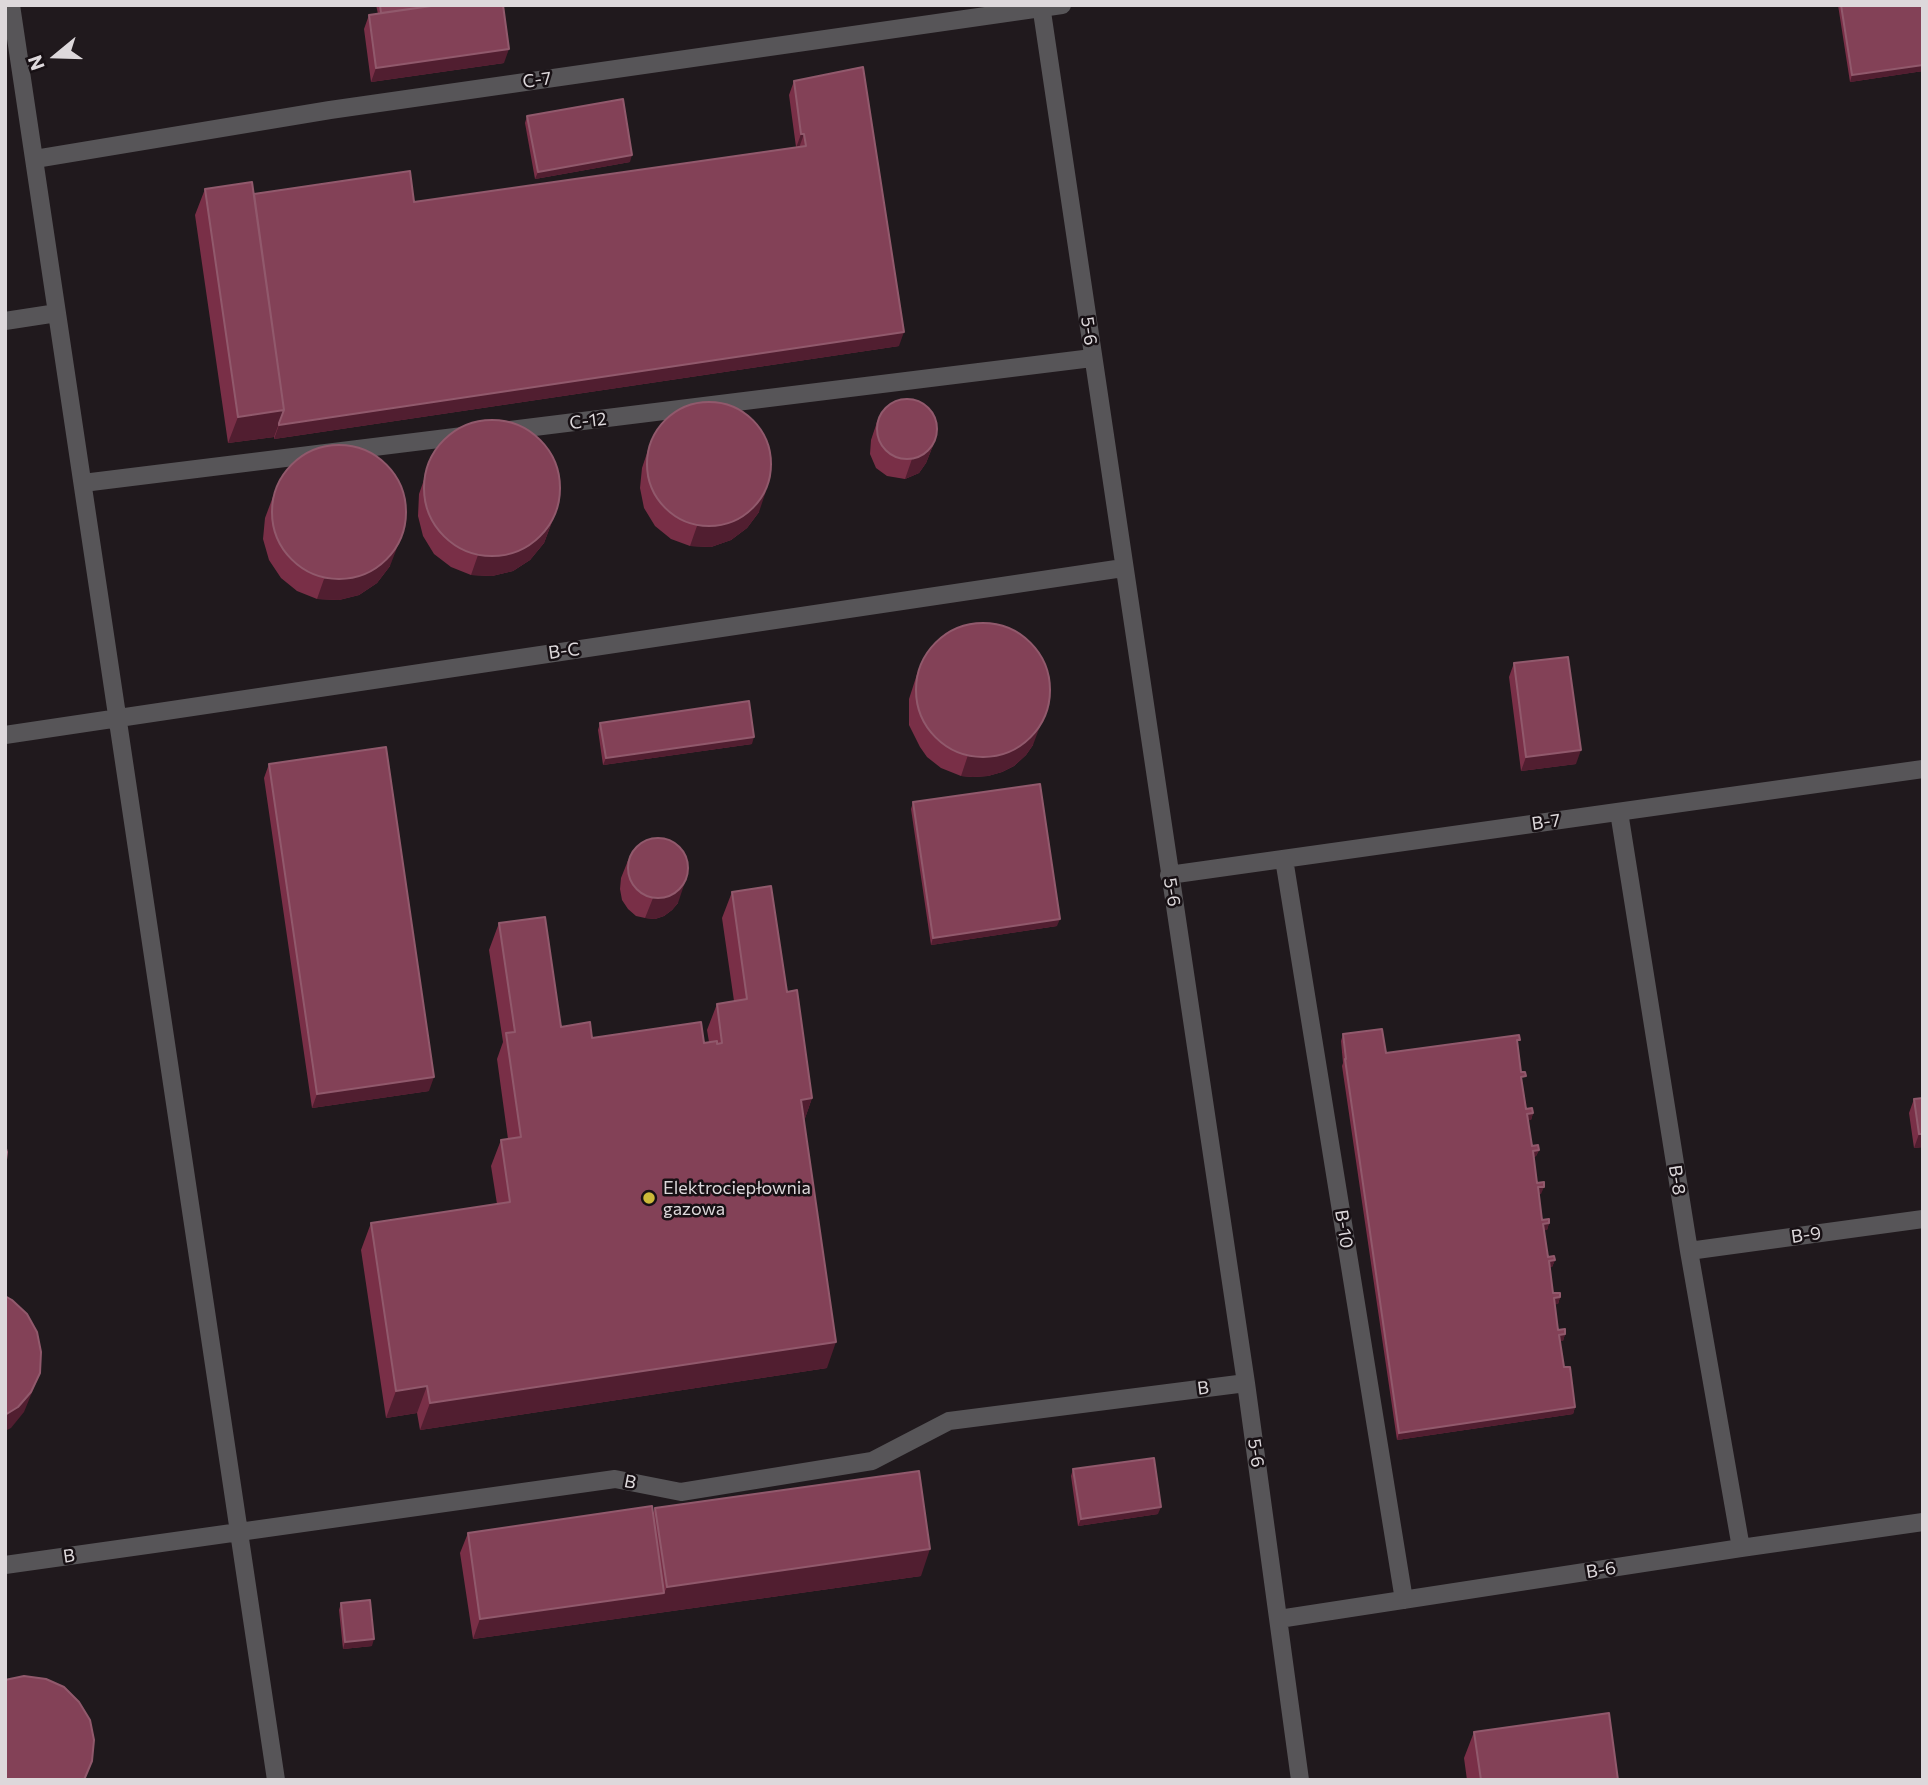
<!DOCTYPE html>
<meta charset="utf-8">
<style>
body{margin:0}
#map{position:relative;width:1928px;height:1785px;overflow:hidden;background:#20191d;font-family:Commissioner,sans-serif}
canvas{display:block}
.frame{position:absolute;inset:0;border:7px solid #ddd8db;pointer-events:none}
.north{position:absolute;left:21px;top:21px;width:70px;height:70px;-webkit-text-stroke:5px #171014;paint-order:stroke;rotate:251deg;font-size:19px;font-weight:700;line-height:28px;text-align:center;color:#ddd8db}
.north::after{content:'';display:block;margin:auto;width:24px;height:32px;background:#ddd8db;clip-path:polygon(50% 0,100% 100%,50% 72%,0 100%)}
</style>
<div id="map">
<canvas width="1928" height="1785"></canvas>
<div class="frame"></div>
<div class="north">N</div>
</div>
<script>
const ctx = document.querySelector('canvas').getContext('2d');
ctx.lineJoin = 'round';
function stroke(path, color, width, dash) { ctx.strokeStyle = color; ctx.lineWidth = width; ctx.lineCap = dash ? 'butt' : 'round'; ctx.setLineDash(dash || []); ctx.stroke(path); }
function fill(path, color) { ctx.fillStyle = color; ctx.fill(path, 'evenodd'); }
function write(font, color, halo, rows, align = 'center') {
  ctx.font = font + ' Commissioner,sans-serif'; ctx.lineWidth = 5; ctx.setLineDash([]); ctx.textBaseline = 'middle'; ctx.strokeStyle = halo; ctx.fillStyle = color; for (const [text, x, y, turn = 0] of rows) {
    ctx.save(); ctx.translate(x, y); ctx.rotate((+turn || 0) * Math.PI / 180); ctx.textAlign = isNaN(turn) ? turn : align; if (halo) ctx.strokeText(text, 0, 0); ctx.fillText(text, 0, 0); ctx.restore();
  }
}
stroke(new Path2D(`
 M11,5L276,1780
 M1041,5L1246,1383L1300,1780
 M35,159L330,110L1062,5
 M5,321L57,313
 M502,431L1092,358
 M83,483L471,435
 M5,735L1123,568
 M1619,812L1689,1251L1741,1548
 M1284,859L1404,1600
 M1169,875L1923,769
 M1689,1251L1923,1219
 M5,1565L615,1479L681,1492L872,1461L949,1421L1246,1383
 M1279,1619L1741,1548L1923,1522`), '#575558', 18);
fill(new Path2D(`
 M376,5H503L504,63L371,82L364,29L369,15L378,14Z
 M1838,5H1923V71L1850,82Z
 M794,81L899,346L274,439V437L228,443L195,215L205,189L254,194L414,202L796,147L789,95Z
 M527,116L630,162L535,179L525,123Z
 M878,419L934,443L926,463L919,473L905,479L887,476L876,468L870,454L871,440Z
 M649,447L759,512L747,528L731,540L711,547L690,546L671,539L655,526L644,508L640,488L642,468Z
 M433,454L559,503L544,543L530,560L513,571L492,576L471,575L451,567L434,554L423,536L418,516L419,494Z
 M280,478L390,566L377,583L359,595L339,600L317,599L297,591L281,578L269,560L263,539L265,518Z
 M1514,663L1576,764L1521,771L1509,677Z
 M919,668L1033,745L1026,755L1014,766L1002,772L988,776L973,777L961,776L941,768L927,757L920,747L909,725V699Z
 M600,723L752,744L603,765L598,730Z
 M269,764L429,1091L312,1108L264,778Z
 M913,802L1057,926L931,945L911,809Z
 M629,858L678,903L672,910L664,916L655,919L645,918L636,916L628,909L622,900L620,889L621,878Z
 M732,892L787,992L812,1098L804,1121L827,1368L420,1430L417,1413L386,1418L361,1250L371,1223L497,1204L491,1166L501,1140L508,1139L497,1059L503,1042L489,950L499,923L561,1027L592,1038L704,1043L709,1042L707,1030L717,1004L734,1001L722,918Z
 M1343,1034L1386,1053L1517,1047L1526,1109L1533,1113L1531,1120H1528L1532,1146L1539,1150L1536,1156L1534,1157L1537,1183L1541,1194H1539L1542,1220L1549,1223L1547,1230H1544L1548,1257L1555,1260L1552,1267H1550L1553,1293L1560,1297L1558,1304H1555L1558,1330L1565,1334L1563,1341H1560L1564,1367L1575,1407L1573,1414L1397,1440L1342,1066L1343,1063L1341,1041Z
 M1914,1099L1923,1147L1914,1148L1909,1113Z
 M1073,1469L1158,1514L1078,1526L1071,1476Z
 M655,1508L921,1576L473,1639L460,1553L468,1533L653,1514Z
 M341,1603L372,1646L343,1649L339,1610Z
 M1474,1732L1618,1780H1467L1464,1758Z`), '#792f47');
fill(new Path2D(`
 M509,49L504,63L371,82L376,68Z
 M1923,65V71L1850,82L1852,75Z
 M801,134H804L799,148H796Z
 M632,155L630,162L535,179L538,172Z
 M904,332L899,346L274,439L279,425Z
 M284,410L274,437L228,443L238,417Z
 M934,443L926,463L919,473L905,479L912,459Z
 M766,491L759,512L747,528L731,540L711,547L690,546L697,526Z
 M559,503L544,543L530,560L513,571L492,576L471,575L478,555Z
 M405,527L390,566L377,583L359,595L339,600L317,599L324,579Z
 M1049,702L1033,745L1026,755L1014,766L1002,772L988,776L973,777L961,776L968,755Z
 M754,737L752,744L603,765L606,758Z
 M1581,750L1576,764L1521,771L1526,757Z
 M685,882L678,903L672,910L664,916L655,919L645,918L653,898Z
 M1060,919L1057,926L931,945L933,938Z
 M434,1077L429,1091L312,1108L317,1094Z
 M812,1098L803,1124L801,1100Z
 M1533,1113L1531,1120L1525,1121L1527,1114Z
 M1919,1134H1923V1147L1914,1148Z
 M1539,1150L1536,1156L1530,1157L1533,1151Z
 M1538,1187H1544L1541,1194H1535Z
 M1549,1223L1547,1230L1541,1231L1543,1224Z
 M1555,1260L1552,1267L1546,1268L1549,1261Z
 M1560,1297L1558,1304L1551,1305L1554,1298Z
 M1565,1334L1563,1341H1557L1559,1335Z
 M836,1342L827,1368L420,1430L430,1403Z
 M40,1373L24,1412L11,1428L5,1431V1415Z
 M427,1386L417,1413L386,1418L396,1391Z
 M1575,1407L1573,1414L1397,1440L1399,1433Z
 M1161,1507L1158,1514L1078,1526L1081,1519Z
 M930,1549L921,1576L473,1639L480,1619L664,1593L667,1587Z
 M374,1639L372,1646L343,1649L345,1642Z`), '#511e30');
const building = new Path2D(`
 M380,5H438L381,13Z
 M438,5H503L509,49L376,68L369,15Z
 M1841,5H1923V65L1852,75Z
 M863,67L904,332L279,425V423L284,410L254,194L410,171L414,202L806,146L804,134H801L794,81Z
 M623,99L632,155L538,172L527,116Z
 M252,182L284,410L238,417L205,189Z
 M877 429a30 30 0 1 1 60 0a30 30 0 1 1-60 0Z
 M647 464a62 62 0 1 1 124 0a62 62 0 1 1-124 0Z
 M424 488a68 68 0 1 1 136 0a68 68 0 1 1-136 0Z
 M272 512a67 67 0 1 1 134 0a67 67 0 1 1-134 0Z
 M916 690a67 67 0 1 1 134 0a67 67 0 1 1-134 0Z
 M1568,657L1581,750L1526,757L1514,663Z
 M749,701L754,737L606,758L600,723Z
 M386,747L434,1077L317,1094L269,764Z
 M1040,784L1060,919L933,938L913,802Z
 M628 868a30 30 0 1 1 60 0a30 30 0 1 1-60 0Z
 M771,886L787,992L797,990L812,1098L801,1100L836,1342L430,1403L427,1386L396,1391L371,1223L510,1202L501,1140L521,1137L506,1033L515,1032L499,923L545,917L561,1027L590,1022L592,1038L701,1022L704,1043L717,1041V1044L722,1043L717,1004L747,999L732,892Z
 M1382,1029L1386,1053L1519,1035L1520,1040H1517L1521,1072H1525L1526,1076L1521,1077L1526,1109L1532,1108L1533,1113L1527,1114L1532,1146L1538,1145L1539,1150L1533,1151L1537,1183L1544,1182V1187H1538L1542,1220L1549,1219V1223L1543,1224L1548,1257L1554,1256L1555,1260L1549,1261L1553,1293H1560V1297L1554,1298L1558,1330L1565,1329V1334L1559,1335L1564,1367H1570L1575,1407L1399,1433L1345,1059H1346L1343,1034Z
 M1923,1098V1134H1919L1914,1099Z
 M5,1145L7,1152L5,1168Z
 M5,1296L12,1300L27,1314L37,1332L41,1352L40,1373L31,1392L18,1407L5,1415Z
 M1154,1458L1161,1507L1081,1519L1073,1469Z
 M919,1471L930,1549L667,1587L655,1508Z
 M652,1506L664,1593L480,1619L468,1533Z
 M370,1600L374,1639L345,1642L341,1603Z
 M24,1676L46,1679L64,1687L79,1702L90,1720L94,1740L92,1761L84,1780H5V1680Z
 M1609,1713L1618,1780H1481L1474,1732Z`);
fill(building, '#834157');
stroke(building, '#91596c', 2);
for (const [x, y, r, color] of [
 [649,1198,7,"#ccb939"]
]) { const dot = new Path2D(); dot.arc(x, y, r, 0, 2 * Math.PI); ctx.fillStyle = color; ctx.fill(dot); stroke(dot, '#171014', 2.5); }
write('18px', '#ddd8db', '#171014', [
 ["C-7",537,80,-8],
 ["5-6",1089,331,82],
 ["C-12",588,421,-7],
 ["B-C",564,651,-8],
 ["B-7",1546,822,-8],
 ["5-6",1172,892,81],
 ["B-8",1677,1180,81],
 ["B-10",1344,1229,81],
 ["B-9",1806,1235,-8],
 ["B",1203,1388,-7],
 ["5-6",1256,1453,82],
 ["B",630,1482,11],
 ["B",69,1556,-8],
 ["B-6",1601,1570,-9]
]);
write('18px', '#ddd8db', '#171014', [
 ["Elektrociepłownia",663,1188],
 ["gazowa",663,1209]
], 'left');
</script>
